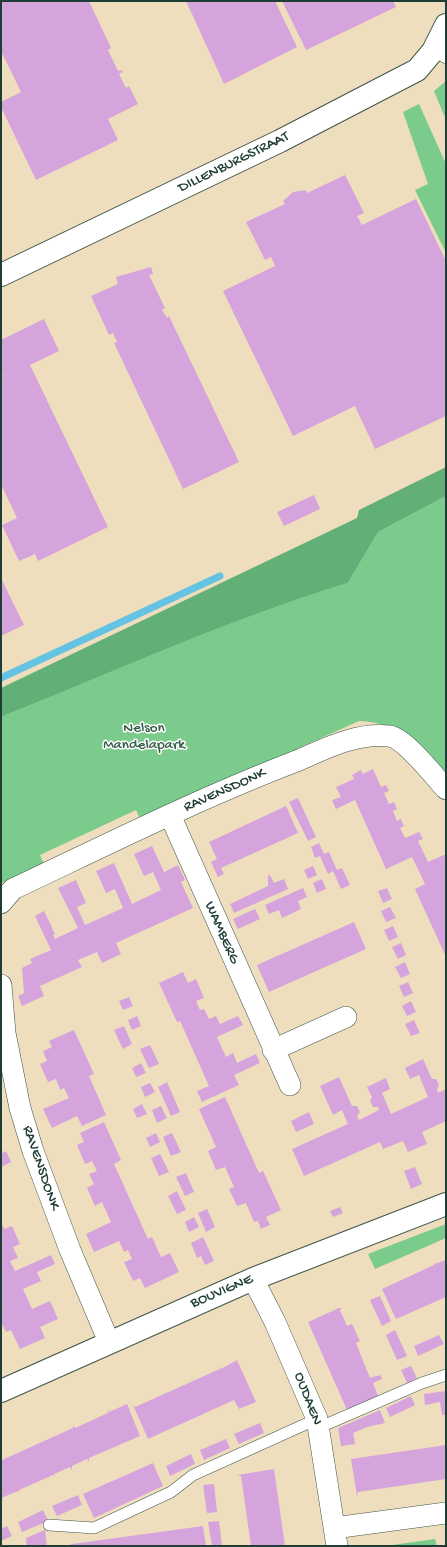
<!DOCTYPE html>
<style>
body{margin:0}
#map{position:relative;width:447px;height:1547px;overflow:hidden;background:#efdebd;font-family:"Gochi Hand",sans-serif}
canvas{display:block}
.frame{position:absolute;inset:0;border:2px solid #1f3d34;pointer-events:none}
</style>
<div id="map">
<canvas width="447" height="1547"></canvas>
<div class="frame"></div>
</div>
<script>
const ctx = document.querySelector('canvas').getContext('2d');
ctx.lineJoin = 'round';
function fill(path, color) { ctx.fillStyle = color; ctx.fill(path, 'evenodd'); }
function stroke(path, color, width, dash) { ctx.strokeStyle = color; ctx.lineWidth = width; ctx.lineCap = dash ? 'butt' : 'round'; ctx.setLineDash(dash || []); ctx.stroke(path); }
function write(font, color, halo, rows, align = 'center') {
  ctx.font = font + ' "Gochi Hand",sans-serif'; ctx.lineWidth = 3; ctx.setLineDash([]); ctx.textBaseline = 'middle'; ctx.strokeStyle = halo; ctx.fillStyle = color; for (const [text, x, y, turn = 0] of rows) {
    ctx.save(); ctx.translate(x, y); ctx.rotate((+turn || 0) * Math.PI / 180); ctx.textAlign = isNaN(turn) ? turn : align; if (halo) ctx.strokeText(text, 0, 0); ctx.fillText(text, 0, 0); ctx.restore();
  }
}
fill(new Path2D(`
 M446,81V120L434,91Z
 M419,104L446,164V253L415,190L428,184L403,112Z
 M446,496V779C418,750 402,722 359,721L140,819L136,810L40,855L44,864L8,881L1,883V717C116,671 230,619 348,583L378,532Z
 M446,1224V1238L375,1269L368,1254Z
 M435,1539L437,1546H385Z`), '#7acb8c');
fill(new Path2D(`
 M446,467V496L378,532L348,583C230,619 116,671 1,717V688L357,518L359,510Z`), '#63af78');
stroke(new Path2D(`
 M1,678L220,576`), '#64c3e2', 7);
fill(new Path2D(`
 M1,1H89L111,48L108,50L118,71L121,70L123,72L119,74L126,88L129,86L138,104L108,119L118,140L36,180L1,107V102L21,92L1,51Z
 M186,1H275L297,47L224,84Z
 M282,1H393L396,7L306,50Z
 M345,175L364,213L357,216L362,225L416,199L446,261V416L375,449L355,406L293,436L223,291L275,266L271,257L265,260L246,222L285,204L283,201L293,192L306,190L307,193Z
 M151,267L153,274L149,275L165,308L162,310L167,318L169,316L239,462L183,489L114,343L117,342L113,333L109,335L91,296L118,284L116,277Z
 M44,319L59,351L30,365L108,527L38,561L35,554L19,561L2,525L17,518L1,484V377L3,376L1,372V340Z
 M314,495L320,509L284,526L277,512Z
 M1,578L24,625L1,636Z
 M373,769L381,787L386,785L389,791L384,793L389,804L394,802L397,809L393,811L397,821L401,819L404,826L400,828L405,838L419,832L423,839L418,841L428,862L446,854V957L415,889L425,884L412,857L386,869L355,800L336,809L332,800L341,797L336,787L354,779L352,775L361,770L363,774Z
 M298,798L316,837L308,841L289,802Z
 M286,806L298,833L221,868L224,874L218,877L211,862L217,859L209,842Z
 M319,843L324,854L329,852L337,870L342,868L350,885L341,889L333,871L328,874L320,856L315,858L311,847Z
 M152,846L164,872L178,865L185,880L181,882L193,908L116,943L121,954L102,963L97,952L78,960L82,967L40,986L44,996L22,1006L18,996L24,993L22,968L32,963L30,959L51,950L35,916L44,911L55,934L53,935L55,939L78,928L58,888L76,880L86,903L77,907L85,925L123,908L115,889L106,893L96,871L114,863L132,904L161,890L153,872L144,876L134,854Z
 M313,866L317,875L308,879L304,870Z
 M270,875L274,883L284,879L288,889L234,913L230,904L268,886V876Z
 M322,879L326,889L317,893L313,883Z
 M303,888L307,897L298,901L301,909L282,918L279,910L269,914L265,905Z
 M387,888L392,899L383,903L378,891Z
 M390,907L396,918L386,922L381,911Z
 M255,909L260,919L238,929L233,919Z
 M354,922L366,949L269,992L257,965Z
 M393,926L398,937L389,941L384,930Z
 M401,943L406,955L398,959L392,947Z
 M405,962L410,974L401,978L395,967Z
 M183,972L188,983L196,979L204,998L196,1001L200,1010L204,1009L209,1019L216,1016L220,1024L238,1016L243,1025L217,1037L226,1057L233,1053L237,1063L256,1054L260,1063L234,1075L239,1085L202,1102L197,1091L209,1086L180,1021L177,1022L159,983Z
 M408,982L413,993L404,997L399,986Z
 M129,997L133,1006L123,1010L119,1001Z
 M411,1001L416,1012L407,1016L402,1006Z
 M137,1016L141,1026L132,1030L128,1020Z
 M414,1020L420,1033L411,1036L405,1024Z
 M124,1026L132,1044L123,1049L114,1030Z
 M74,1030L94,1074L89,1076L106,1115L82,1126L77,1116L52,1128L43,1109L69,1098L64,1088L60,1090L56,1079L48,1082L40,1064L47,1061L43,1051L52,1047L49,1041Z
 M150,1045L159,1064L149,1068L140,1049Z
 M423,1059L432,1079H436L439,1085L437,1089L438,1093L446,1089V1121L422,1132L427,1144L408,1152L403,1141L383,1149L380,1142L304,1176L292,1149L348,1124L342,1110L333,1115L320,1086L339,1077L352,1106H357L360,1112L357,1116L359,1120L379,1110L378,1107H373L370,1101L372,1097L367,1087L386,1078L390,1089L382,1093L391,1114L428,1097L419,1075L410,1079L405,1068Z
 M141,1063L146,1073L136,1077L132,1068Z
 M167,1082L180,1112L171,1116L158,1087Z
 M150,1083L155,1092L145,1097L141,1087Z
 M225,1097L259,1173L263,1171L281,1210L266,1217L270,1225L261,1229L258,1221L254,1222L246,1203L237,1206L229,1189L234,1187L225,1167L216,1170L208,1151L216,1147L199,1109Z
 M142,1104L147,1114L137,1118L133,1109Z
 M161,1106L167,1118L157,1123L152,1110Z
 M309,1112L314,1124L296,1132L291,1121Z
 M104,1122L121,1160L114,1164L148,1239L152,1237L161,1257L170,1253L179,1272L145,1288L140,1278L133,1281L124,1262L132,1259L128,1250L124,1252L119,1241L94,1252L86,1234L111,1222L102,1202L95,1206L87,1188L94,1184L89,1174L97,1171L92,1161L85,1164L77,1145L84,1142L80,1133Z
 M156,1133L160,1142L150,1147L146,1138Z
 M172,1133L181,1152L171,1156L163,1137Z
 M6,1151L11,1162L1,1167V1154Z
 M160,1154L169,1172L159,1176L151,1158Z
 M415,1167L422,1184L411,1189L404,1171Z
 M186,1173L194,1192L185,1196L176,1177Z
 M177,1191L186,1210L177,1214L168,1196Z
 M340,1207L343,1213L333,1217L330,1211Z
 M207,1209L215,1227L206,1232L198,1213Z
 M194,1217L199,1227L189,1232L185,1222Z
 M1,1222L4,1229L12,1226L20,1244L13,1247L18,1258L10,1261L15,1271L51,1255L55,1264L37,1272L41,1281L23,1289L32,1309L50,1301L58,1319L40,1327L45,1338L20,1349L11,1330L6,1332L1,1322V1311L3,1310L1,1306Z
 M203,1237L214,1261L205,1265L201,1256L197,1258L191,1243Z
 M446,1260V1297L396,1319L382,1289L434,1265V1262L435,1264Z
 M380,1296L391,1321L382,1326L370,1300Z
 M339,1308H342L340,1310L347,1326L352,1324L360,1341L356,1343L370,1378L380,1375L382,1379L373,1383L378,1396L347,1410L308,1322Z
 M395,1330L407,1356L397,1360L386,1335Z
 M439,1335L444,1344L418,1356L414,1346Z
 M237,1360L256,1402L239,1409L234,1400L148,1439L133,1405L135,1407L220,1369L219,1366L221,1369Z
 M411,1366L417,1378L407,1383L401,1370Z
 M446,1391V1415H442L440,1402L425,1405L424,1394Z
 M411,1396L415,1405L390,1417L386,1408Z
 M127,1404L140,1436L89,1458V1462L87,1459L72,1466V1470L70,1467L54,1474L55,1476L53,1475L19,1490V1493L18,1491L1,1498V1461L4,1459L73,1428V1425L75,1428L108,1413V1409L109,1412Z
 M380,1410L385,1423L367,1427L353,1433L355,1444L341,1446L338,1428Z
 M260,1423L264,1433L239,1444L234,1434Z
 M226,1439L230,1448L204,1460L200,1450Z
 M446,1445V1479L358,1492L357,1496L351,1459Z
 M191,1454L195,1464L170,1476L166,1466Z
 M153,1463L163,1486L94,1518L83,1494Z
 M274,1469L285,1546H251L241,1476L237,1475Z
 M214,1484L217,1512L207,1513L203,1485Z
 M78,1495L82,1505L57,1516L52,1506Z
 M43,1510L48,1521L22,1532L18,1522Z
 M219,1521L222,1546H212L208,1522Z
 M7,1526L12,1536L1,1541V1529Z
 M203,1526L206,1546H67L72,1544Z
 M45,1530L47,1546H27L26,1538Z`), '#d6a4dc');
const service = new Path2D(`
 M433,51L446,58
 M318,1428L422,1383L446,1375
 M49,1525L94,1528L171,1492L193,1475L317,1419`);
const minor = new Path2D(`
 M170,815L290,1085
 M1,903L13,889C106,845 198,799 294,762C323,750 356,732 389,736C405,738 434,776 446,789
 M1,985L5,1033L20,1108L33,1151L70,1250L109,1342
 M273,1050L346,1017
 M253,1279L275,1322L317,1419L337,1546
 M334,1528L446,1513`);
const tertiary = new Path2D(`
 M1,275L280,141L417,70L433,51L446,25
 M1,1391L253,1279L446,1204`);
stroke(service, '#3e5549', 12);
stroke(minor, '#3e5549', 22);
stroke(tertiary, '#3e5549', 24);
stroke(service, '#fff', 11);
stroke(minor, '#fff', 21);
stroke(tertiary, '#fff', 22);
write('15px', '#1f3d34', '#fff', [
 ["DILLENBURGSTRAAT",234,163,-26],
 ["RAVENSDONK",225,791,-24],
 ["WAMBERG",221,933,66],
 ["RAVENSDONK",40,1168,71],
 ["BOUVIGNE",222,1292,-23],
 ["OUDAEN",307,1399,69]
]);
write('15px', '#36604a', '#fff', [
 ["Nelson",144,729],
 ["Mandelapark",144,746]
]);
</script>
